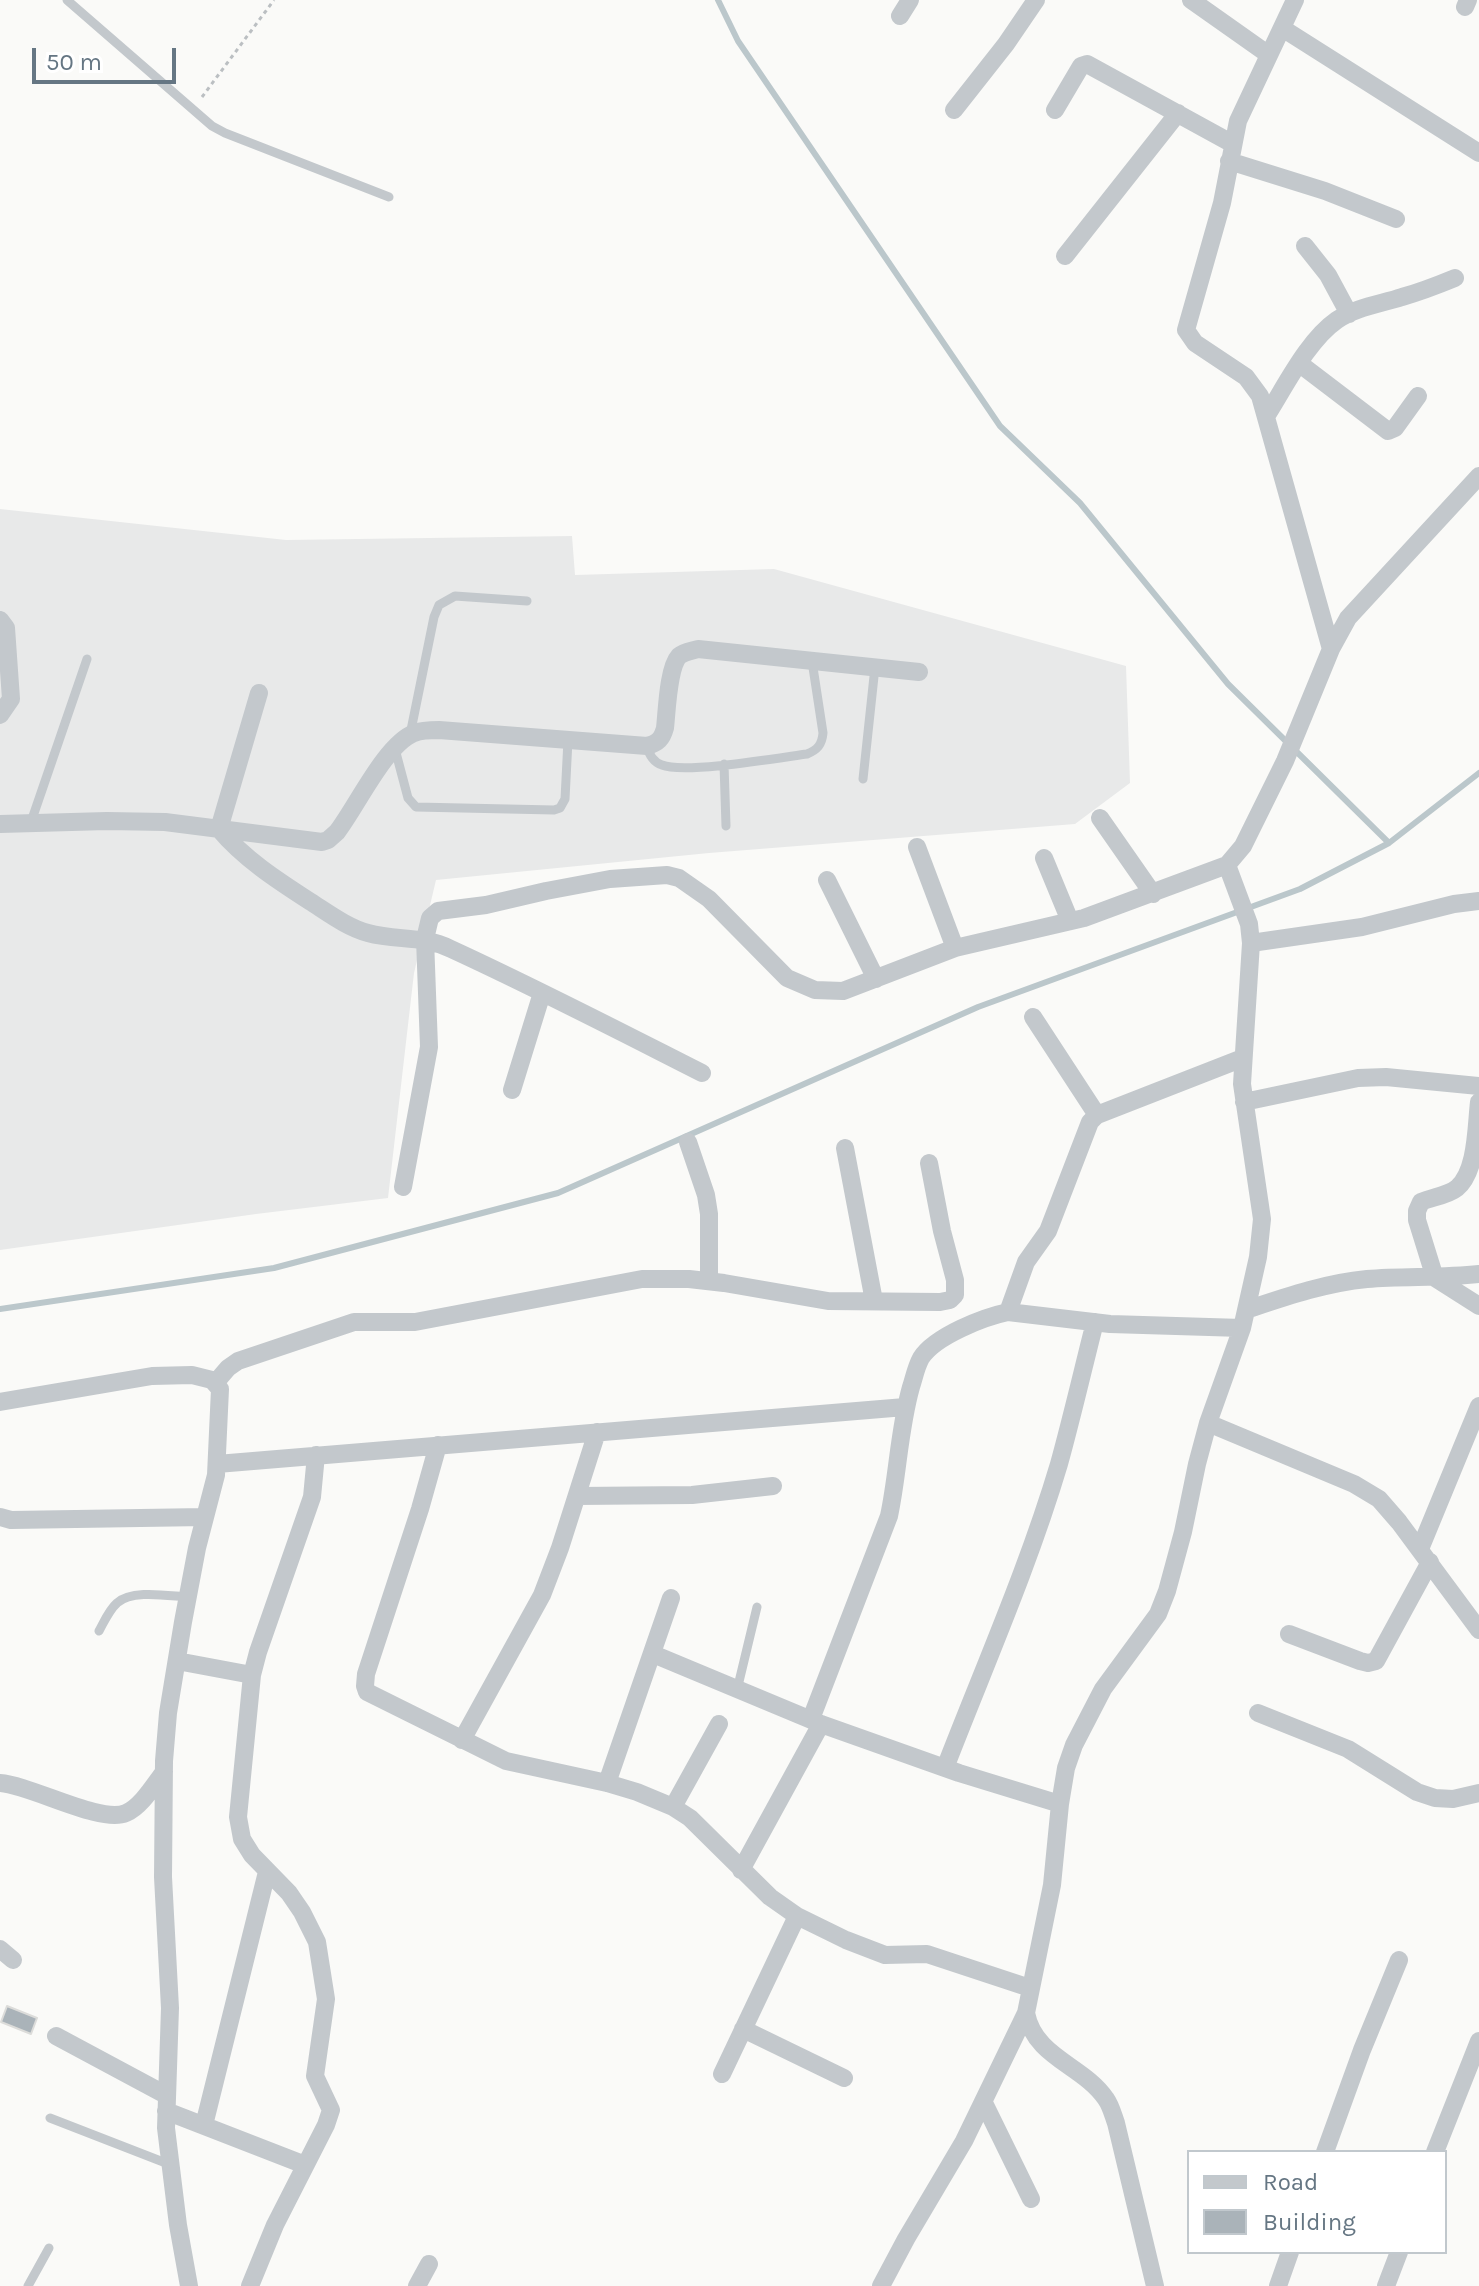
<!DOCTYPE html>
<style>
body{margin:0}
#map{position:relative;width:1479px;height:2286px;overflow:hidden;background:#fafaf8;font-family:Karla,sans-serif}
canvas{display:block}
.legend{position:absolute;left:1187px;top:2150px;width:260px;height:104px;box-sizing:border-box;background:#fff;border:2px solid #c1c8cd;margin:0;padding:10px 14px;list-style:none;font-size:24px;color:#657683}
.legend li{display:flex;align-items:center;gap:16px;height:40px}
.legend b{width:40px;border:2px solid #c1c8cd}
.scale{position:absolute;left:32px;top:48px;width:144px;height:36px;box-sizing:border-box;border:4px solid #657683;border-top:0;padding-left:10px;font-size:24px;line-height:28px;white-space:nowrap;color:#657683;-webkit-text-stroke:6px #fff;paint-order:stroke}
</style>
<div id="map">
<canvas width="1479" height="2286"></canvas>
<ul class="legend">
<li><b style="height:10px;background:#c3c8cc"></b>Road</li>
<li><b style="height:22px;background:#aab3b9"></b>Building</li>
</ul>
<div class="scale">50 m</div>
</div>
<script>
const ctx = document.querySelector('canvas').getContext('2d');
ctx.lineJoin = 'round';
function fill(path, color) { ctx.fillStyle = color; ctx.fill(path, 'evenodd'); }
function stroke(path, color, width, dash) { ctx.strokeStyle = color; ctx.lineWidth = width; ctx.lineCap = dash ? 'butt' : 'round'; ctx.setLineDash(dash || []); ctx.stroke(path); }
fill(new Path2D(`
 M0,509L286,540L572,536L575,575L774,569L1126,666L1130,783L1075,824L709,853L436,880L414,973L388,1198L256,1214L0,1250Z`), '#e8e9e9');
stroke(new Path2D(`
 M718,0L738,41L1000,426L1080,503L1228,684L1389,843
 M0,1309L274,1268L558,1193L978,1007L1300,889L1389,843L1479,773`), '#bbc7cb', 6);
const building = new Path2D(`
 M7,2006L37,2018L31,2034L1,2022Z`);
fill(building, '#aab3b9');
stroke(building, '#dcdcda', 2);
stroke(new Path2D(`
 M202,97L274,0`), '#bbbfc2', 3, [4, 4]);
stroke(new Path2D(`
 M67,0L212,126L225,133L389,197
 M410,735L434,617L439,605L455,596L527,601
 M647,746C649,755 653,762 662,765C684,774 778,758 807,754C817,750 822,745 823,733L812,661
 M395,749L408,798L416,807L554,810L560,808L565,799L568,740
 M724,764L726,826
 M863,779L875,667
 M31,822L87,659
 M99,1631C104,1622 109,1610 117,1603C132,1589 169,1596 188,1597
 M737,1690L757,1607
 M50,2118L171,2165
 M28,2286L49,2248`), '#c3c8cc', 9);
stroke(new Path2D(`
 M1191,0L1269,55
 M1295,0L1238,121L1222,203L1186,330L1195,343L1246,377L1260,396L1331,649
 M1465,7L1468,0
 M900,16L910,0
 M1282,28L1479,153
 M954,110L1006,44L1036,0
 M1055,110L1081,66L1087,64L1233,144
 M1229,161L1325,191L1396,219
 M1305,246L1328,275L1349,314
 M1065,256L1178,113
 M1300,364L1388,431L1395,428L1418,396
 M1267,415C1286,385 1308,340 1337,320C1356,307 1381,304 1402,297C1420,292 1438,285 1455,278
 M0,620L6,628L11,699L0,715
 M259,693L219,829C245,860 280,882 314,904C331,915 349,928 368,933C397,941 422,935 451,949C536,988 619,1031 702,1073
 M1100,818L1153,894
 M0,824L107,821L165,822L322,842L328,840L337,832C357,806 385,745 414,733C422,730 431,730 439,730L647,746C658,743 662,739 665,728C667,711 668,668 679,656C684,652 692,651 698,649L919,672
 M917,847L955,948
 M1044,858L1070,921
 M827,880L876,979
 M1251,943L1362,927L1454,904L1479,901
 M1033,1017L1097,1115
 M512,1090L542,993
 M1244,1102L1358,1078L1386,1077L1479,1086
 M1479,1102C1476,1127 1477,1171 1457,1188C1447,1196 1432,1197 1421,1202L1417,1211V1220L1435,1278L1479,1306
 M688,1142L706,1195L709,1214V1281
 M845,1148L874,1301
 M403,1187L429,1047L425,939L430,918L438,911L486,905L546,891L610,879L667,875L679,878L709,899L787,978L815,990L843,991L955,948L1084,918L1227,865L1243,846L1285,761L1331,649L1348,618L1479,476
 M1246,1310C1285,1297 1325,1283 1367,1279C1404,1276 1442,1278 1479,1274
 M1008,1312L1026,1262L1048,1231L1090,1122L1097,1115L1243,1058
 M216,1382L228,1368L238,1361L354,1322H415L642,1279H689L724,1283L828,1301L940,1302L950,1300L955,1295V1280L942,1231L929,1163
 M0,1402L152,1376L192,1375L212,1380L220,1389L216,1475L197,1548L183,1622L168,1713L164,1761L163,1877L170,2008L166,2128L178,2225L189,2286
 M1208,1423L1354,1484L1379,1499L1399,1522L1479,1630
 M438,1445L420,1509L366,1674L365,1686L367,1692L506,1761L607,1783L637,1792L673,1807L690,1818L770,1897L797,1916L846,1940L885,1955L927,1954L1030,1988
 M217,1464L905,1407
 M577,1496L692,1495L773,1486
 M0,1517L11,1520L205,1517
 M1420,1549L1479,1406
 M1289,1634L1360,1661L1368,1663L1376,1661L1430,1562
 M653,1654L821,1724L959,1773L1060,1804
 M177,1661L252,1675
 M1258,1713L1348,1749L1417,1792L1435,1798L1453,1799L1479,1793
 M811,1719L889,1516C898,1474 899,1429 911,1387C914,1378 916,1367 921,1358C935,1336 984,1317 1008,1312L1110,1324L1242,1328
 M462,1740L542,1595L560,1548L597,1432
 M945,1768C984,1667 1028,1568 1059,1464C1072,1417 1083,1369 1095,1322
 M0,1783C31,1785 100,1824 126,1813C141,1807 154,1785 164,1772
 M607,1783L671,1598
 M673,1807L719,1724
 M741,1870L821,1724
 M0,1949L13,1960
 M743,2029L844,2078
 M56,2036L166,2095
 M722,2074L797,1916
 M984,2103L1031,2199
 M166,2111L305,2165
 M204,2125L267,1872
 M1325,2152L1362,2050L1399,1960
 M1435,2152L1479,2041
 M250,2286L275,2225L326,2125L331,2110L315,2076L326,1999L317,1942L302,1912L289,1893L252,1855L242,1839L238,1817L252,1675L258,1652L312,1497L316,1455
 M417,2286L429,2264
 M881,2286L906,2239L964,2141L1026,2013
 M1155,2286L1116,2123C1113,2115 1111,2106 1106,2099C1083,2065 1035,2058 1026,2013L1052,1885L1060,1804L1066,1768L1074,1745L1103,1689L1158,1614L1167,1591L1183,1532L1197,1464L1208,1423L1242,1328L1258,1257L1262,1219L1242,1084L1251,943L1249,924L1227,865
 M1278,2286L1290,2252
 M1386,2286L1399,2252`), '#c3c8cc', 18);
</script>
